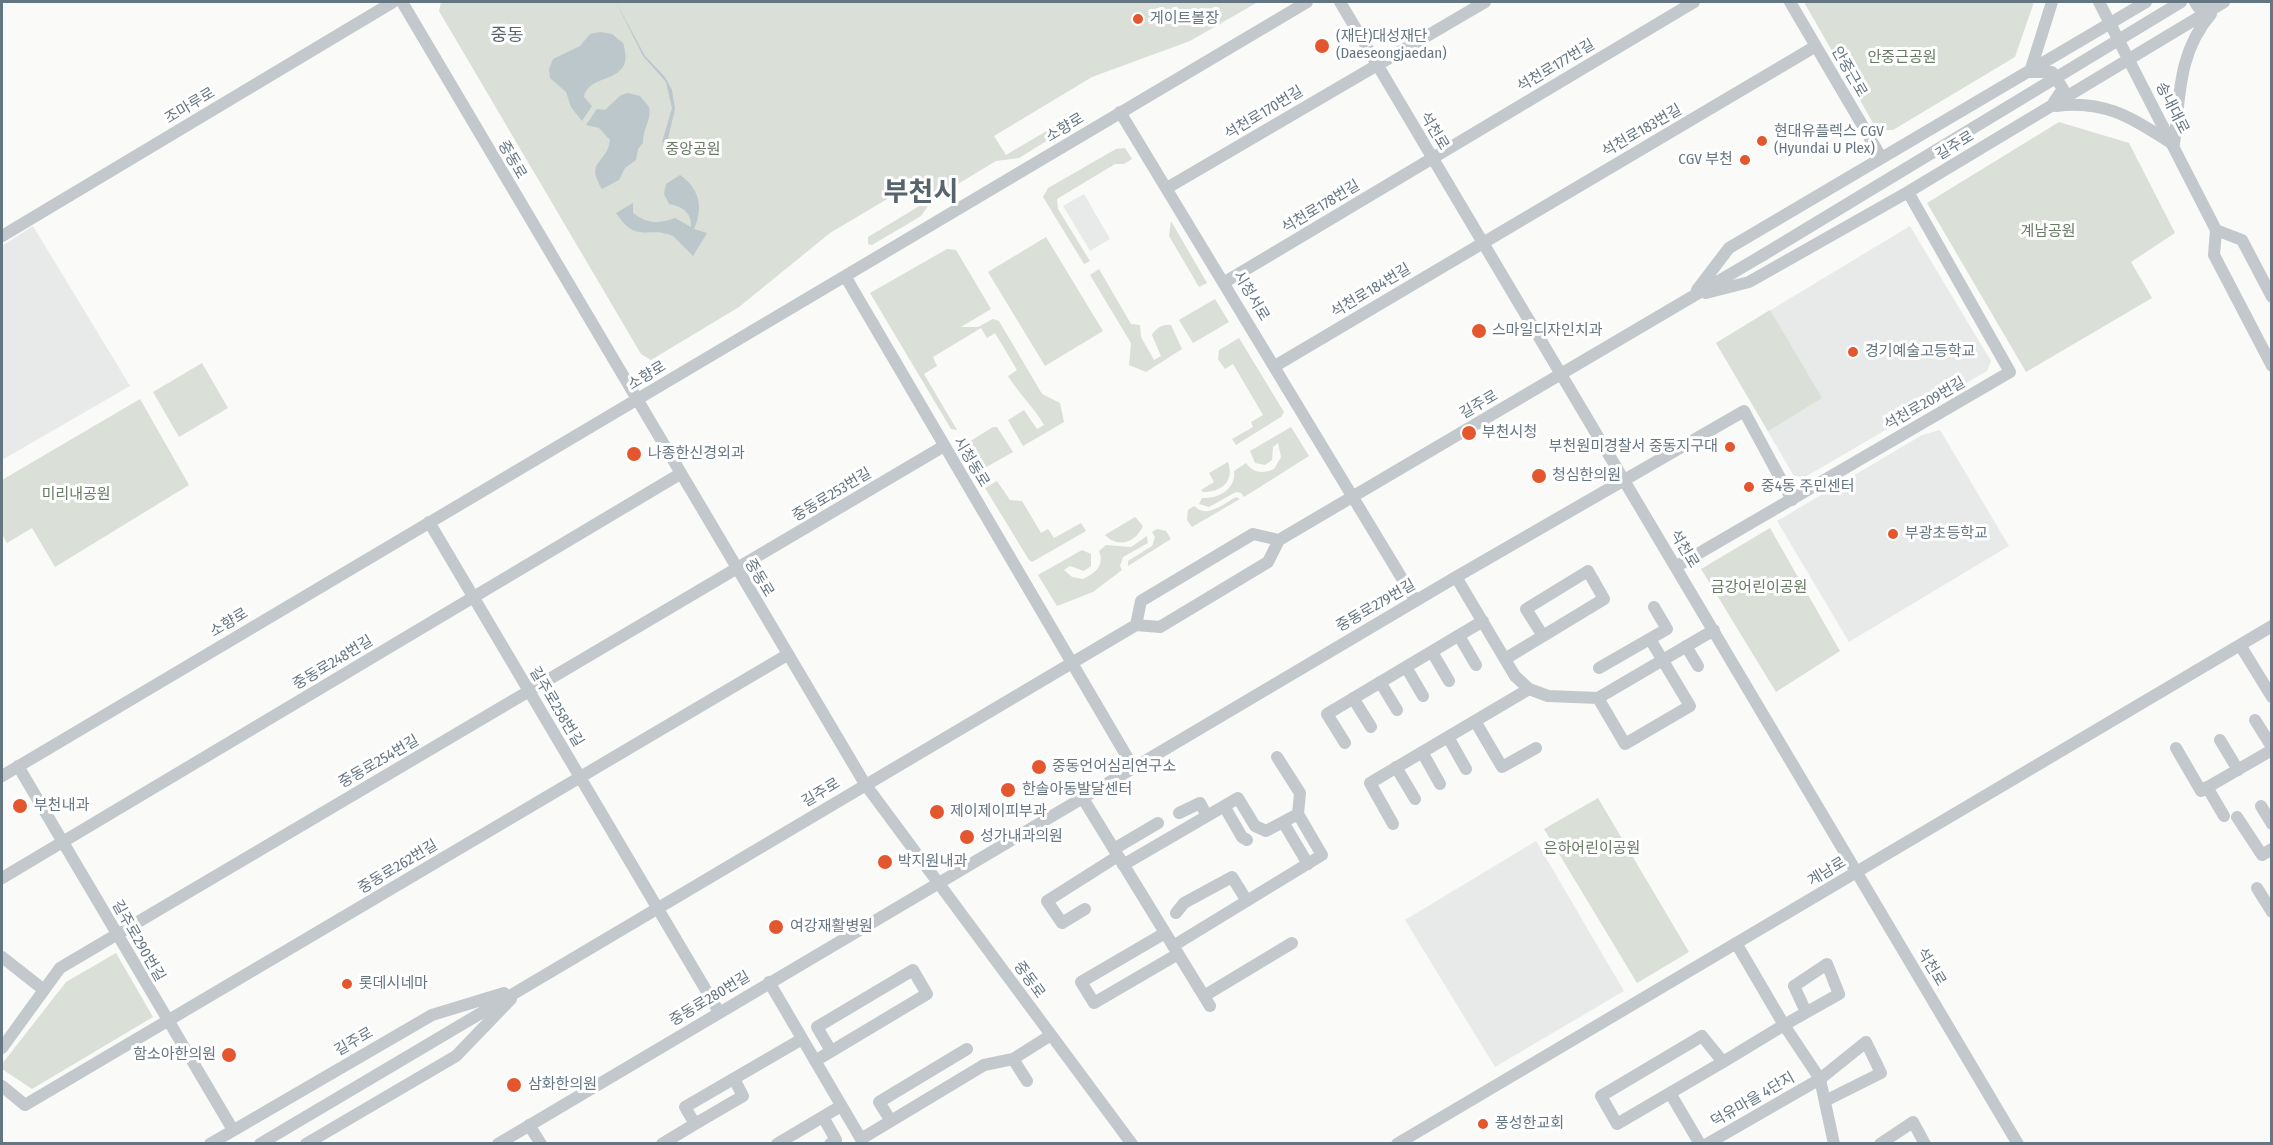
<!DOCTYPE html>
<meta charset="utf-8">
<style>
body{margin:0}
#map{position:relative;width:2273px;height:1145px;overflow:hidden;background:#fafaf8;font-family:"Fira Sans Condensed",sans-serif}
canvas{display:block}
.frame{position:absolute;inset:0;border:3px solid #657683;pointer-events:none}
</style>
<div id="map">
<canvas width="2273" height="1145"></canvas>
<div class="frame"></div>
</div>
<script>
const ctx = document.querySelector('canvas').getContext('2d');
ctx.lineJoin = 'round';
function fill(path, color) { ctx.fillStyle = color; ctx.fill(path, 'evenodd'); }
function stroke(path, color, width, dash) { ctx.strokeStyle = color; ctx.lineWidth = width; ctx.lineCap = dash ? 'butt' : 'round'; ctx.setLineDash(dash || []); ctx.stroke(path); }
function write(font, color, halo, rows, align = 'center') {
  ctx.font = font + ' "Fira Sans Condensed","Noto Sans KR",sans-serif'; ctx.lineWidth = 6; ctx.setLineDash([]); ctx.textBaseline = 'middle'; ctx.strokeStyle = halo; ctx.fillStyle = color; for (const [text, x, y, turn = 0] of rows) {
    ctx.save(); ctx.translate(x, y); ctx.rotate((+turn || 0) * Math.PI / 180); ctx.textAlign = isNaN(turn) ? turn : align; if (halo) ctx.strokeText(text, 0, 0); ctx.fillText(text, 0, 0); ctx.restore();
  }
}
fill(new Path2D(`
 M1084,194L1110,239L1090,251L1063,206Z
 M33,226L130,386L2,460V246Z
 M1910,226L1991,361L1987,371L1805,477L1794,476L1716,343Z
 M1940,430L2009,546L1849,642L1777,521L1922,435Z
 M1536,841L1624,991L1495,1067L1405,920Z`), '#e8e9e9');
fill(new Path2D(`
 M441,2H1258L1190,41L1092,77L994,136L1006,155L1060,123L1066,126L1064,130L1019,158L996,161L933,199L921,216L872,245L868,244V237L921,205L909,186L830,233L739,307L651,360L641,354L439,11Z
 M1804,2H2034L2015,57L1893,130H1877Z
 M2059,122L2129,143L2175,233L2131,262L2152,298L2026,372L1927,203Z
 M1125,148L1132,159L1124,164H1115L1057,199L1058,209L1090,261L1084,264L1043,197L1048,188L1116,149Z
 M1171,221L1207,283L1199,287L1169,236Z
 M1046,237L1103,331L1045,366L988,272Z
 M947,249L956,250L991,309L961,327H978L993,319L999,321L1042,394L1060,403L1064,422L1023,446L1008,420L1024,410L1037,429L1044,425C1033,406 1019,394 1008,376L1017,370L995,333L987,338L981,328L933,357L937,366L924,374L957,430L951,429L870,293Z
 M1099,269L1131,324L1140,325L1141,337L1154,360L1161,356L1152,335C1156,328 1163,324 1171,325L1182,349L1146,372L1129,365L1131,343L1090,275Z
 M1215,299L1229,322L1193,343L1179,320Z
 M1770,310L1822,398L1768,431L1716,343Z
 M1239,338L1284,412L1281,417L1236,445L1232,439L1253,427L1251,422L1263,415L1233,364L1225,369L1218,359L1219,350Z
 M202,363L228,408L179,437L153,392Z
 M140,399L189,485L55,567L32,528L7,543L2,534V480Z
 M993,427H997L1013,452L976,473L963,450L964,445Z
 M1291,427L1309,456L1244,497L1241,493L1236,492L1209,507L1199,504L1202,498C1219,499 1236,489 1234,471L1246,463C1253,473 1263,474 1274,469L1281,457L1278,443L1273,447L1272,460L1265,465L1255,463L1250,451Z
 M1228,462C1235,482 1221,492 1203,492L1201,490L1214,482L1209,473Z
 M997,481L1010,500L1022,501L1041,533L1048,529L1054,538L1081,523L1086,531L1032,562L1029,560L985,488Z
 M1236,497L1240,499L1192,527L1187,520L1188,510L1194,506C1207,519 1223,504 1236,497Z
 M1135,517L1143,526C1136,542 1119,549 1105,535Z
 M1770,528L1840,651L1776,692L1701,569Z
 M1157,529L1166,531L1171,539L1128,566V561L1152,546L1155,537L1152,532Z
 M1147,536L1148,543L1123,557L1120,566L1122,570L1093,592L1057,606L1038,575L1082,550L1091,554V566L1084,571L1070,566L1064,570L1072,577L1083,579C1095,573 1105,566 1099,551L1106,545L1131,547Z
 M1598,798L1689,952L1637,983L1544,829Z
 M116,953L153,1017L32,1089L2,1069V1064L66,982Z`), '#dadfd7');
fill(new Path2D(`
 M616,2L645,56L665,77L672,90L675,109L667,143L662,142L672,108L666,82L643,56Z
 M600,32L612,34L623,43C637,86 589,71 584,97L592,106L582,121L571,107L566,92L550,78L549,69L553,59L580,46L590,34Z
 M628,93L640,96L649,107C652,120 642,130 643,143L638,149L636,160L625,168L619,180L602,189C584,160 607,165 610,140L599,128L586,125L597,109L605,110L621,95Z
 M680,175C701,190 703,209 694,229L707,233L693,256L673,236C648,225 637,245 616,213L633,203V213C648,224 658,224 675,218L691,227C692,213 682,206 669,204L664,194L666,184Z`), '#bbc7cb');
stroke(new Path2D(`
 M402,2L865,784L1132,1144
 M1340,2L2018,1144
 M1790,2L1881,157
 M2099,2L2216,230L2214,255L2272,366
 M2195,2L2198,7L2215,5
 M2030,72L2052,2
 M2031,72H2052L2063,89L2054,102
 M2056,106C2105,99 2133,119 2173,144
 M1120,112L1415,600
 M2174,144C2180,96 2178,52 2211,14
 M1167,188L1485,2
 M2216,230L2242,240L2272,297
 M2,236L393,2
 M845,276L1133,767
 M1225,282L1694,2
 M1697,290L1729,248L2146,2
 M1706,293L1749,282L1908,192L2224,2
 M1275,366L1816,46
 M429,522L719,1012
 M1677,566L2010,372L1908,192
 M1456,577L1515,676L1529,689L1548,696L1598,698L1714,630
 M1136,625L1141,601L1253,534L1279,540
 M1459,636L1476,665
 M2240,645L2272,697
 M1686,646L1698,666
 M1432,652L1449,681
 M1505,659L1604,599L1588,571L1526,609L1543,636
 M1406,667L1423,696
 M1599,668L1667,629L1654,607
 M1380,682L1397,710
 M1353,698L1371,727
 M1598,698L1625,744L1690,706L1650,639
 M2255,720L2272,747
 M1475,721L1502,767L1536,748
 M1448,737L1466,769
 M2220,740L2238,770
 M1345,743L1327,714L1483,621
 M2176,748L2201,791L2272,750
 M1422,752L1440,784
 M18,766L233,1130
 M1396,767L1415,799
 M2,776L1307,2
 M2207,787L2224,816
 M1082,797L1210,1006
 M1224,806L1242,837L1247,840
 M2261,806L2272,824
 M1179,813L1200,803L1207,816
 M2237,817L2262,855L2272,849
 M1283,822L1308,864
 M1393,824L1370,783L1529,689
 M1114,849L1158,823
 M1123,865L1238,798L1255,826L1266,831L1298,814
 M2,878L680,474
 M2257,888L2272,912
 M1085,909L1062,923L1047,901L1118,856
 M1176,913L1184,903L1232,877L1247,901
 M1165,933L1081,982L1094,1003L1178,954
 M1173,946L1322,855L1298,814L1300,793L1277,757
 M2,957L44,990
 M769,982L861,1139L984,1065L1013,1059L1051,1035
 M1204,996L1292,943
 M2,1048L60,968L944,446
 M1013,1059L1027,1081
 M815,1061L927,994L913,970L817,1027L831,1051
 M1723,1062L1617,1124L1601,1096L1702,1036L1723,1062L1784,1025L1736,943
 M734,1079L743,1096L695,1124L685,1107L802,1039
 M2,1086L25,1105L787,655
 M1670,1093L1700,1144
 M1825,1101L1881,1073L1866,1042L1820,1079L1834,1144
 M823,1117L836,1140L830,1144
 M891,1121L879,1102L967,1049
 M529,1125L541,1144
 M210,1144L432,1015L504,993
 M260,1144L1136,625L1160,627L1268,562L1279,540L1763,255
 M306,1144L456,1056L511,999
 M498,1144L1456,577L1744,411L1792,500
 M662,1144L695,1124
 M777,1144L841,1106
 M1397,1144L2272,626
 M1707,1144L1820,1079L1784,1025L1839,994L1827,964L1794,986L1806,1012
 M1880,1144L1913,1122L1925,1144`), '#c3c8cc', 12);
stroke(new Path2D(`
 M1763,255L2181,2`), '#c3c8cc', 12);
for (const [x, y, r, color] of [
 [1138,19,6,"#e4572e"],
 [1322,46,8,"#e4572e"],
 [1762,141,6,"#e4572e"],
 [1745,160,6,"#e4572e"],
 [1479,331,8,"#e4572e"],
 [1853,352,6,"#e4572e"],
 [1469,433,8,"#e4572e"],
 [1730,447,6,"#e4572e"],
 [634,454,8,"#e4572e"],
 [1539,476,8,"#e4572e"],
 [1749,487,6,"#e4572e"],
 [1893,534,6,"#e4572e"],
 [1039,767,8,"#e4572e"],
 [1008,790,8,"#e4572e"],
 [20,806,8,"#e4572e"],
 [937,812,8,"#e4572e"],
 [967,837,8,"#e4572e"],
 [885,862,8,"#e4572e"],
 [776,927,8,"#e4572e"],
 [347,984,6,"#e4572e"],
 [229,1055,8,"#e4572e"],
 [514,1085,8,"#e4572e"],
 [1483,1124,6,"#e4572e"]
]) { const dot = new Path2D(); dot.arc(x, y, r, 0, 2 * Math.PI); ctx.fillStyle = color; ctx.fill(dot); stroke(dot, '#fff', 2); }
write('15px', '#657683', '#fff', [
 ["게이트볼장",1150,19],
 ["(재단)대성재단",1336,37],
 ["(Daeseongjaedan)",1336,54],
 ["현대유플렉스 CGV",1774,132],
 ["(Hyundai U Plex)",1774,149],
 ["CGV 부천",1733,160,"right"],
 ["스마일디자인치과",1492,331],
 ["경기예술고등학교",1865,352],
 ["부천시청",1482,433],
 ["부천원미경찰서 중동지구대",1718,447,"right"],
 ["나종한신경외과",648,454],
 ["청심한의원",1552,476],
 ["중4동 주민센터",1761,487],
 ["부광초등학교",1905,534],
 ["중동언어심리연구소",1052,767],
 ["한솔아동발달센터",1022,790],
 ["부천내과",34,806],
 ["제이제이피부과",950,812],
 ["성가내과의원",980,837],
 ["박지원내과",898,862],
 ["여강재활병원",790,927],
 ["롯데시네마",359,984],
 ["함소아한의원",216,1055,"right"],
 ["삼화한의원",528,1085],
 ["풍성한교회",1495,1124]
], 'left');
write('15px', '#687a64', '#fff', [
 ["안중근공원",1902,58],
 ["중앙공원",693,150],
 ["계남공원",2048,232],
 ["미리내공원",76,495],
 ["금강어린이공원",1759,588],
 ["은하어린이공원",1592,849]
]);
write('15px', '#657683', '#fff', [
 ["석천로177번길",1556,66,-31],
 ["안중근로",1849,72,60],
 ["조마루로",190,106,-31],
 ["송내대로",2172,108,63],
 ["석천로170번길",1264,113,-31],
 ["소향로",1065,128,-31],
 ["석천로",1434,131,59],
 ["석천로183번길",1642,131,-30],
 ["길주로",1955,146,-31],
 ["중동로",512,160,60],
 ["석천로178번길",1321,207,-31],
 ["석천로184번길",1371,291,-31],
 ["시청서로",1251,296,59],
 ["소향로",647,376,-31],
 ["석천로209번길",1925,404,-30],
 ["길주로",1479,405,-30],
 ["시청동로",971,462,59],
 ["중동로253번길",832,495,-31],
 ["석천로",1684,549,59],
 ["중동로",759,578,59],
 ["중동로279번길",1376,606,-30],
 ["소향로",229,623,-31],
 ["중동로248번길",333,663,-31],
 ["길주로258번길",556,707,59],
 ["중동로254번길",379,762,-30],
 ["길주로",821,793,-31],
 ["중동로262번길",398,867,-31],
 ["계남로",1827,872,-31],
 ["길주로290번길",138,941,60],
 ["석천로",1931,967,59],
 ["중동로",1029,980,54],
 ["중동로280번길",710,999,-31],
 ["길주로",354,1042,-30],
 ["덕유마을 4단지",1753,1100,-30]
]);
write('18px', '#57646e', '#fff', [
 ["중동",507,36]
]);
write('bold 27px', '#57646e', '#fff', [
 ["부천시",921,193]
]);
</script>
